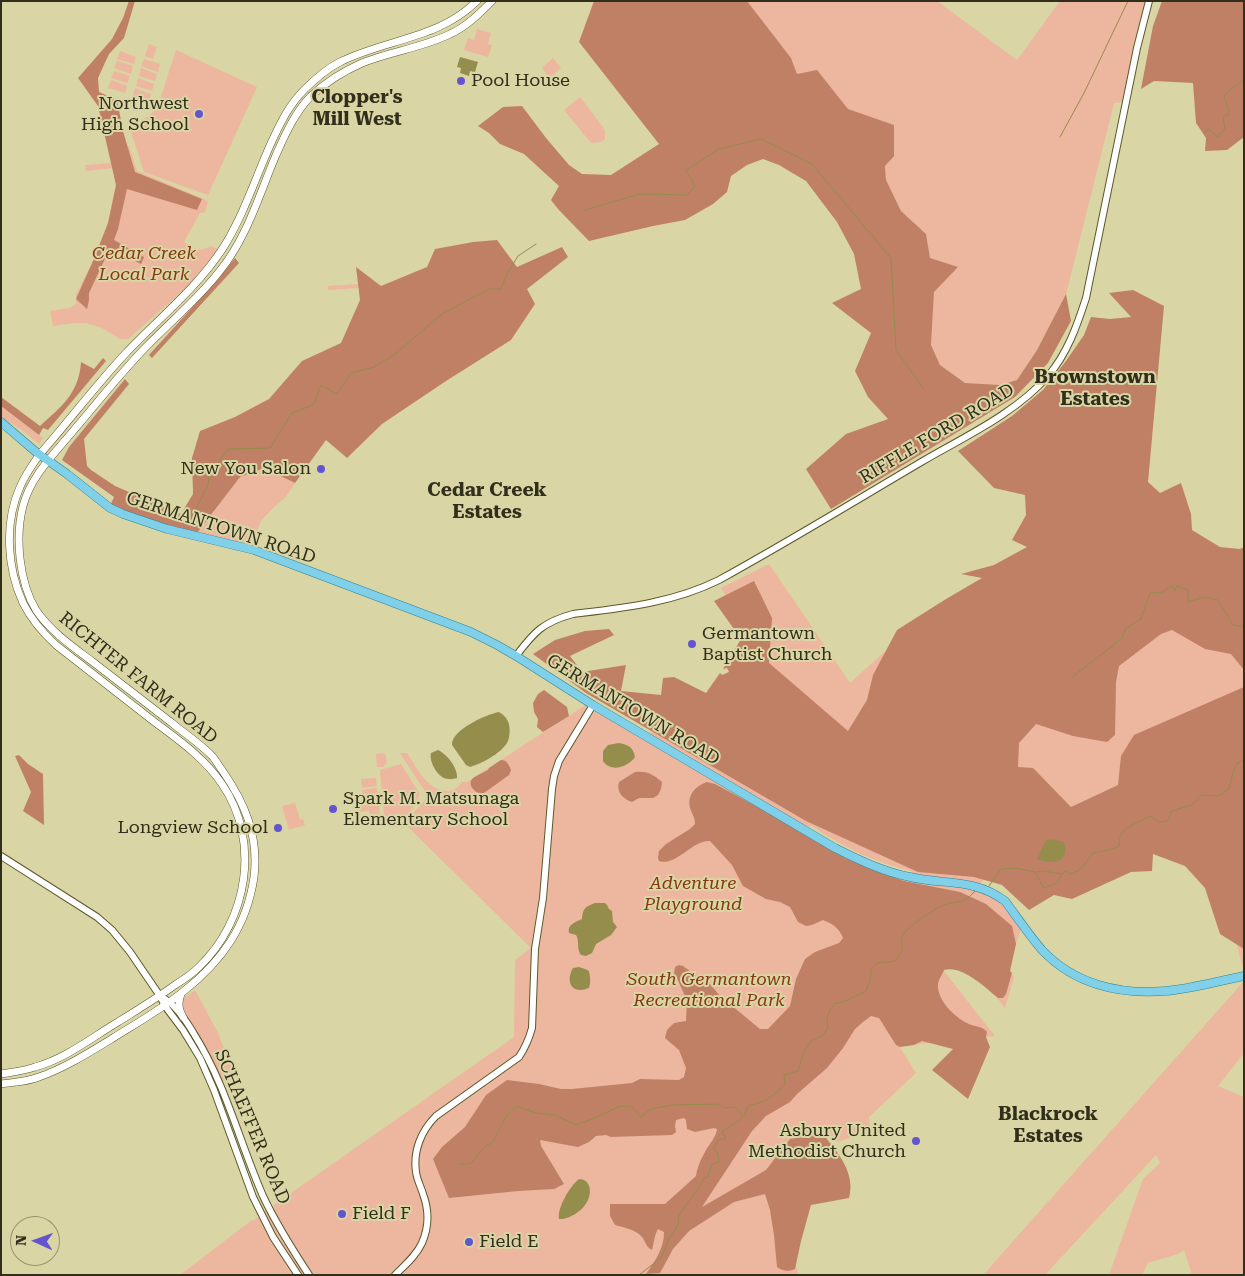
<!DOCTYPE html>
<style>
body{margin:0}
#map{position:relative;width:1245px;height:1276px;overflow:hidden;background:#dad5a4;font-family:"Roboto Serif",serif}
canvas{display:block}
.frame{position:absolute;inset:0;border:2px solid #312f1c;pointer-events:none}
.north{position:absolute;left:10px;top:1216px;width:50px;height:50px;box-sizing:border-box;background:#dad5a4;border:1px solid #96936e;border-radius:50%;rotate:272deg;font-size:14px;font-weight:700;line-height:20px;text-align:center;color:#312f1c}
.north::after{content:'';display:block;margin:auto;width:18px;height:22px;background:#6255ce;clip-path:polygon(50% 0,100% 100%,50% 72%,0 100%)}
</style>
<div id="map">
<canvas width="1245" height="1276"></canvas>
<div class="frame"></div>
<div class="north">N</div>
</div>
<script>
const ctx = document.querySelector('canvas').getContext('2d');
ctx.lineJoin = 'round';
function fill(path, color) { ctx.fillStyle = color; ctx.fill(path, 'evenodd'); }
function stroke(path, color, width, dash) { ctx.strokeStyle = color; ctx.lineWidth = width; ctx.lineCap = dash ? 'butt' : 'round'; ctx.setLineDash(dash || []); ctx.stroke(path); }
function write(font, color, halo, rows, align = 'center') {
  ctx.font = font + ' "Roboto Serif",serif'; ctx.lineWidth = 4; ctx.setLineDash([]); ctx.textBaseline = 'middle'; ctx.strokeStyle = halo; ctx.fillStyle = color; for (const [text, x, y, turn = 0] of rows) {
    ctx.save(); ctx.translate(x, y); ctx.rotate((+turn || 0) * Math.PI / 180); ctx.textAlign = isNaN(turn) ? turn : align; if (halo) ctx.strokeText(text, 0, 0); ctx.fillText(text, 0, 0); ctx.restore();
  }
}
fill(new Path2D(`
 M747,1H937L1017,60L1060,1H1149L1126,102L1114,103L1066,294L1037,350L1017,380L1001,385L965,383L940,365L931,345L934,292L926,234L901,211L886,180L885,166L894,125L848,110L836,95L797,74L791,58Z
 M477,29L491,33L488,44L492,45L488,57L464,50L468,38L474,40Z
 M149,44L157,47L153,59L145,56Z
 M176,50L257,87L208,195L144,172L130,129L150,115L158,106Z
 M120,51L136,57L134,64L117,59Z
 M553,58L561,68L549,78L542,68Z
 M144,59L160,64L158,72L141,66Z
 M117,61L133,66L131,74L114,68Z
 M141,68L157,74L155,81L139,76Z
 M114,71L130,76L127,83L111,78Z
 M138,78L154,84L152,91L136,86Z
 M111,80L127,86L125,93L108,88Z
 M135,88L151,94L149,101L133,96Z
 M580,97L603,127L605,131V139L601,142L591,143L564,110Z
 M129,146L137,171L206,200L208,202L205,212L200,213L184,242C192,249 201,253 210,246L219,249L188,286L128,339H120L102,328L86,323H75L53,326L50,311L70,308L76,304V294L100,248L108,223L116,187L114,168L86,171L85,165L114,163L111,151Z
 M358,284L359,288L328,290V286Z
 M1,406L43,438L39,444L22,430L1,417Z
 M264,468L295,483L285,498L274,507L261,521L251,545L197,533L240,477Z
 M1244,560V972L1214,859L1118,785L1071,807L1066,802L975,888C998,897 1007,909 1021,929L1015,947L1009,971L1014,977L1005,1008L967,959L921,942L995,1036L899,1046L916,1073L869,1117L870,1130L838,1142L823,1134L772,1167L798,1275H180L252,1220L253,1221L261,1214L514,1037L515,960L531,948L404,823L425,800L426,793L400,753H407C414,764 421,777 431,785C434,788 438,789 442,790C451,793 457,789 462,782H467L587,704L646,733L691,728L751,641L721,588L769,564L850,683L891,646ZM812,826C843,847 875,863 912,871L913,881L930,884C885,879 830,856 796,828Z
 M385,753L387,763L384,765V767H377L376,754Z
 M401,764L420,794L408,816L395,821L384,816L380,770Z
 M376,778L377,786L362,788L361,779Z
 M377,788L378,797L363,799L362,790Z
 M379,802L380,818L370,819L369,811L360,812L359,804Z
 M295,803L300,820L303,819L305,825L289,830L282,806Z
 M1244,981V1053L1218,1086L1244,1097V1275H1192L1184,1250L1178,1254L1148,1263L1142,1275H1109L1143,1179L1160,1163L1156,1155L1045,1275H983Z
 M195,990L218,1033L235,1077L218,1083L211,1080L197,1047L176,1011L178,1003Z`), '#edb69f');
fill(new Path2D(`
 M129,1H135L124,38L109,54L98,78L99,92L117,100L123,131L135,172L202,199L197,210L127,189L118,229L114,240L144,257L141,264L110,248L89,293V300L87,309L76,299L93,261L108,223L116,185L98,106L78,78L112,39L123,18Z
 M594,1H747L791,58L797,74L817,70L848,109L894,125V156L885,166L886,180L901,211L926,234L930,258L958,267L934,292L931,345L940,365L965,383L1001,385L1017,380L1037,350L1066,294L1071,321L1048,363L1015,397L831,509L806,469L846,434L888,419L868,397L855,371L871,333L832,303L861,289L854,254L837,222L806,181L779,165L763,159L747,165L731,176L727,192L713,204L685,220L653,226L589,241L558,209L551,200L559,186L524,154L500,144L489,133L478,126L503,107L522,106L546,138L569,165L582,174L611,175L659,144L579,42Z
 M1162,1H1244V137L1227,150L1205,151L1206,138L1196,123L1193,83L1154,81L1141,89L1153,26Z
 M497,240L517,267L562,247L568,257L527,289L535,304L511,340L446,381L382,424L347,458L326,440L295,483L264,468L240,477L197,533L173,527L110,506L114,497L62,460L69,447L125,379L129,384L84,439L87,466L91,470L115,486L181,514L193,494L192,458L200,431L235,417L269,399L302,361L341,343L360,300L356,267L381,286L427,267L435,249L473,242Z
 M235,258L239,263L152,358L149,355L219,278Z
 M1133,290L1164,306L1148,482L1160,493L1181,483L1191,514L1192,530L1220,547L1240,549L1244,547V670L1231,654L1205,649L1172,630L1161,634L1119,666L1116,682L1115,735L1107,742L1073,736L1036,724L1019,743L1018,767L1033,768L1071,807L1118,785L1121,756L1134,735L1244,687V949L1220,934L1205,888L1185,866L1153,854L1152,871L1131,872L1072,899L1054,895L1029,910L1002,885L974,877L918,872L806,821L586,693L533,654L555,640L585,631L609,629L614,635L570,656L582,672L626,665L621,691L661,695L663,678L674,677L706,693L720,673L722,675L729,672L727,668L723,669L741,639L714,601L754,581L772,618L769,663L848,731L867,700L873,675L897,630L946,599L982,578L961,574L994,565L1027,547L1012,540L1026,515L1025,495L994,488L958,451L1012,416L1043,390L1066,361L1084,335L1091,317L1110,319L1131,317L1109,293Z
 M103,358L106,361L48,430L43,428L39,435L1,406V397L40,426C62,406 79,393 81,362L94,369Z
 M544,690L567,707L569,716L543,732L537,727L538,719L534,712L533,703L538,694Z
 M19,755L28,764L43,774L44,825L23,811L31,792L15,756Z
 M501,760C507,760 509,765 511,770L509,775L484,793C476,795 466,785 473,778C477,775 483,773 488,770L489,768Z
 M635,772C647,771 653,774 662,782L661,789L658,795L653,798H639L632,802C623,799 616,792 619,782Z
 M707,782L715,784L767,812L845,858L878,872L904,881L960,892L986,904L1012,926L1016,944L1010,971L1012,973L1006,994L1003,998H998C985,987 962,965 944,970C942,975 938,980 938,985C937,1000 955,1018 969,1024C976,1027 982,1026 987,1032L986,1037L990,1047L968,1099L932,1070L953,1049L922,1041L914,1045L900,1047L896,1045L879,1018L871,1016L863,1022L855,1029L843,1048L827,1068L797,1094L790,1102L766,1116L752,1131L702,1207L766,1170L790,1139L823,1134C838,1153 856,1173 849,1198L811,1205L801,1241L795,1269C789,1272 782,1271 777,1267L774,1235L770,1210L765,1194L734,1202L689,1231L673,1249L660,1273L646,1274C655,1261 664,1249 664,1232L658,1229C654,1236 654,1243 652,1250C646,1247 646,1242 642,1237C635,1229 625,1228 615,1225L610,1216V1204H665L696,1176C697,1168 701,1159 705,1152C709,1144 716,1138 717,1129L714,1128L695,1132L687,1129L686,1120L684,1118L676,1120L675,1126L676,1132L672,1135L611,1137L606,1135L596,1136L589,1142L578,1147L540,1140L541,1146L564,1184L554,1189L518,1191L449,1198L433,1159L442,1147L465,1127L486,1095L507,1080L539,1084L561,1089H572L632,1083L640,1079L679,1080L684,1077L686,1068L679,1050L665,1038L667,1030L674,1023L686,1021L687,1001L677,978L674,973L675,967L679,965L683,966L705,982L710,984L720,996L760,1029H768L790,1006L796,979L805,959L815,952L839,943L843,938C839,928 833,924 823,920L812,925L806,926L798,922L790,907L780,902L766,899L743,886L732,865L710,841C693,839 676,867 659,861L658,858L659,851L666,844L690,829L695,824C695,817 692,814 690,808C687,794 696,786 707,782Z`), '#bf8066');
fill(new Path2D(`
 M460,57L478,62L475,72L470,71L469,76L460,73L461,68L457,67Z
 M499,712C504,715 507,718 509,724C510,730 510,738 507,743C500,754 481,764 470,767L466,765L452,745C451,730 487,714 499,712Z
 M619,743C629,745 633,747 635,757C628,767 611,773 603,761V751L608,745Z
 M438,750C447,754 458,768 457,778C453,779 449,780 444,778C436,774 429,761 431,753Z
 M1051,839L1064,842C1070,863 1053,865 1037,859L1046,840Z
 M595,903H605L607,905L609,909L612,911L613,922L617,927L611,935L596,944L592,953L586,956L581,955C576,948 580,941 576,935L569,933C567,925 575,922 582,919C583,908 585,907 595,903Z
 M579,967L585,969L589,971C590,977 591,982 589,988C572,995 565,982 573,968Z
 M579,1179C590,1179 592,1191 588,1200C584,1210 569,1220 559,1219C557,1208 570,1186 579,1179Z`), '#948d4c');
stroke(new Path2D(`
 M1204,132L1209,129L1218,137L1225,129L1223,117L1230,113L1224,96L1228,91L1244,80
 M1060,137L1084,93L1128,1
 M585,210L640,194L687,195L695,186L686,170L719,149L761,139L812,164L891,258L896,350L923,388
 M190,520L208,485L209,476L228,449L270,448L292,413L313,405L321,385L337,394L351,373L374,367L395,354L442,314L489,289H501L507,274L518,256L536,244
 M1072,677L1114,645L1123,636L1125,629L1141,619L1150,593L1163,592L1171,586L1175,591L1177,586L1188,590V602L1204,597L1218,600L1233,625L1244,627
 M1036,872L1043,871L1062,874
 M989,886L1001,869L1016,868L1035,872L1044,888L1058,882L1062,874L1066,871L1071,874L1081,869L1093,853C1103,851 1109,851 1119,846C1119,841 1120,834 1124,830C1129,826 1145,819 1151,816L1159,822L1167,821L1172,811L1191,805L1202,795L1218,796L1229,789L1233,773L1237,763L1244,760
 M458,1164H470L485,1147L493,1142L505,1118L517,1106L536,1113L555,1115L576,1125L595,1118L620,1106L632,1107L641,1117L650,1109L673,1105L718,1104L723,1108L735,1107L743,1116
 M639,1275L661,1258L669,1239L678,1225L679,1215L700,1186L704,1178L708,1177L712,1164L719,1162L718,1154L714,1149L718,1140L726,1138L722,1132L744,1117L748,1106C765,1102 772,1097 785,1085L784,1075L798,1071L804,1051L812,1040L822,1036L828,1028C826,1016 827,1014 834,1004L843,1002L866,991L870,981L871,969L877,963L895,961C902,952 904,950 901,938C909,925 930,911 944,905C959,900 964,904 975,891`), '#948d4c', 1);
const tertiary = new Path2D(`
 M516,656C534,632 543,622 573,614C623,608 673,603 719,580C788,542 855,501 923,461C964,437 1016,413 1048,376C1067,354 1077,326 1086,298L1137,48L1149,1
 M1,856L97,917L112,930L130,952L160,996L165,1006L183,1030L200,1058L214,1090L253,1197L273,1237L298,1275
 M165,999C177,1007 187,1022 194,1034C226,1085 239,1141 263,1196C276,1224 292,1249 309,1275
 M395,1275C405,1265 416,1256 422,1243C429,1227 429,1210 423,1194C421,1187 417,1180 416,1172C413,1151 421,1131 436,1116L519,1057C525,1048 529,1039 532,1028L535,949L543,898L552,789L554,776L559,761L593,705`);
const secondary = new Path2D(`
 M181,994C178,1003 178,1008 183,1017
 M1,1074C13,1072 24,1071 35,1067C65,1059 91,1038 118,1022C137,1010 157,998 175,985C183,980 192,974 199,967C248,920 261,841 222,784C204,757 177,739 152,720C120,695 88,670 56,645C43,633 31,619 23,603C7,568 4,523 20,487C25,475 32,465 40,454C69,421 96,385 126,353C159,318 197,288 223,248C244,215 256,176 272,141C281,122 289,105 304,90C315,79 326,69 340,62C386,39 439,39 477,1
 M1,1084C14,1082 27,1082 39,1077C65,1068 90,1052 113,1038C137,1023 162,1009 184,991C222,961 247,926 254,877C259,836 245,803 222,770C221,769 214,758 213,757C201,744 185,734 172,723C145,702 119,682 93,662C73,647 50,631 36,610C19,582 15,537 23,506C31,476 54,454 74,430C97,403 119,375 144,349C169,323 197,300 219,272C247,238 259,195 276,155C285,135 295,112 311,96C326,82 344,71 362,63C391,51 422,48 450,34C466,27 479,14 492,1`);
const primary = new Path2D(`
 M1,422L36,452L67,474L110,508L123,514L167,529L254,550L471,632L497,645L516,656L593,705L835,848C859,860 884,872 910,877C944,885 975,878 1005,901C1017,917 1029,935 1042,950C1074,984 1119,995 1165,991C1191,989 1218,981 1244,976`);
stroke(tertiary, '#5c582b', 8);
stroke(secondary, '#5c582b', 8);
stroke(primary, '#2c8396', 9);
stroke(tertiary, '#fff', 6);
stroke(secondary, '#fff', 7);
stroke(primary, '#7fd0e8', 8);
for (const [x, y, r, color] of [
 [461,81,5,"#6255ce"],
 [199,114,5,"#6255ce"],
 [321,469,5,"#6255ce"],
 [692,644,5,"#6255ce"],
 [333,809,5,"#6255ce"],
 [278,828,5,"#6255ce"],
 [916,1141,5,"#6255ce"],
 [342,1214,5,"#6255ce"],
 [469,1242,5,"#6255ce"]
]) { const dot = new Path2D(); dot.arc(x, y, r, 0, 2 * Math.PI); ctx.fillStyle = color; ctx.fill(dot); stroke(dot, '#dad5a4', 2); }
write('18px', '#312f1c', '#dad5a4', [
 ["Pool House",471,81],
 ["Northwest",189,104,"right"],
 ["High School",189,125,"right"],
 ["New You Salon",311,469,"right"],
 ["Germantown",702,634],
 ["Baptist Church",702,655],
 ["Spark M. Matsunaga",343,799],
 ["Elementary School",343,820],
 ["Longview School",268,828,"right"],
 ["Asbury United",906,1131,"right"],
 ["Methodist Church",906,1152,"right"],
 ["Field F",352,1214],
 ["Field E",479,1242]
], 'left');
write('italic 18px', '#863913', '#dad5a4', [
 ["Cedar Creek",144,254],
 ["Local Park",144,275],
 ["Adventure",693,884],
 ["Playground",693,905],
 ["South Germantown",709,980],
 ["Recreational Park",709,1001]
]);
write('18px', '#312f1c', '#dad5a4', [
 ["RIFFLE FORD ROAD",937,434,-31],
 ["GERMANTOWN ROAD",221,528,18],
 ["RICHTER FARM ROAD",138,678,39],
 ["GERMANTOWN ROAD",633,710,31],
 ["SCHAEFFER ROAD",252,1127,67]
]);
write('bold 19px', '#312f1c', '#dad5a4', [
 ["Clopper's",357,97],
 ["Mill West",357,119],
 ["Brownstown",1095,377],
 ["Estates",1095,399],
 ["Cedar Creek",487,490],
 ["Estates",487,512],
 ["Blackrock",1048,1114],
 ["Estates",1048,1136]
]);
</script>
